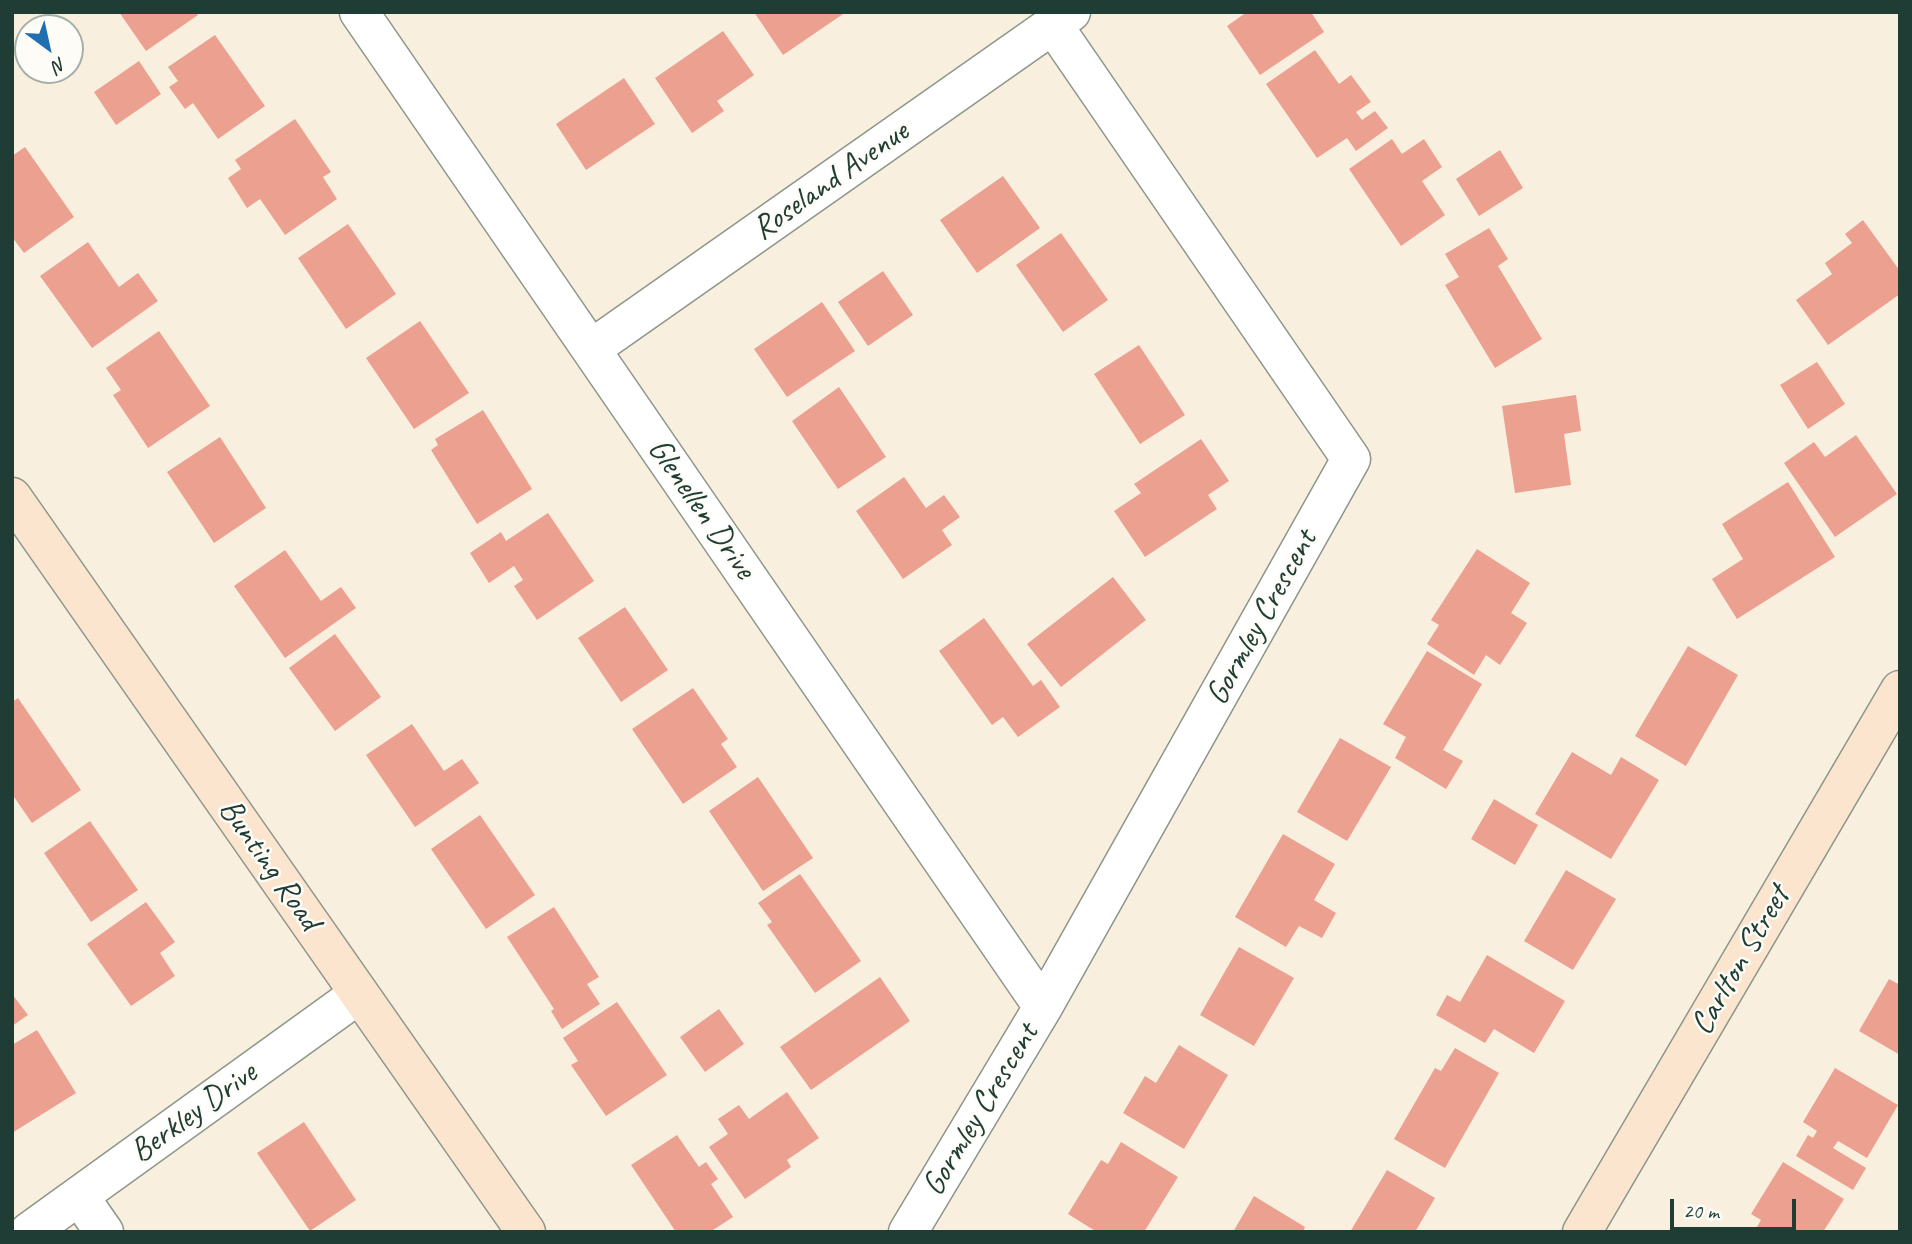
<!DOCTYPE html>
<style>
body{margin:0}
#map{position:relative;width:1912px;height:1244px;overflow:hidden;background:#f8efde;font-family:Caveat,sans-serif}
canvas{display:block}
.frame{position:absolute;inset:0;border:14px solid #1f3d34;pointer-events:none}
.north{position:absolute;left:14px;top:14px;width:70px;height:70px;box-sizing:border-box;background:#fdfcf7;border:2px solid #a4b0a9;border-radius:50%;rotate:147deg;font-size:19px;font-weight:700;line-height:28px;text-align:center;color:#1f3d34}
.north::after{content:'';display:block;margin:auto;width:24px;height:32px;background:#1f6fb2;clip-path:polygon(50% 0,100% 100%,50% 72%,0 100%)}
.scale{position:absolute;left:1670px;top:1199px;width:126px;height:32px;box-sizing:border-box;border:4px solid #1f3d34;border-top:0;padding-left:9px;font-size:21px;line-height:24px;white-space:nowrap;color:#1f3d34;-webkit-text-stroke:5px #fdfcf7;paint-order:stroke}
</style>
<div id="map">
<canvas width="1912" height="1244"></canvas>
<div class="frame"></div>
<div class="north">N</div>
<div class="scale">20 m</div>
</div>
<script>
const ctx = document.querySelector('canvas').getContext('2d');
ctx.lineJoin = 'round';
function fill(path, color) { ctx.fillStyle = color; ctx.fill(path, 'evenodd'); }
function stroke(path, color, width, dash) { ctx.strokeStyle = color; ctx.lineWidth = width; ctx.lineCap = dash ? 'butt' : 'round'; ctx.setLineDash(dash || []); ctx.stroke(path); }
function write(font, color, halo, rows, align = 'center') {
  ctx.font = font + ' Caveat,sans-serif'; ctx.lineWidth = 5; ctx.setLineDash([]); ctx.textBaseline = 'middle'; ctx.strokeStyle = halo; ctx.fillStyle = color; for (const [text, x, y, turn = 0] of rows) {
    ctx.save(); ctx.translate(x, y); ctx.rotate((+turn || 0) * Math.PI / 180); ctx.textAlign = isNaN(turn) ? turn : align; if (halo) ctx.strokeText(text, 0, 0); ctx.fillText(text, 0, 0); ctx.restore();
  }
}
fill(new Path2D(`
 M119,12H196L198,15L146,51Z
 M754,12H846L783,55Z
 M1247,12H1311L1324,32L1260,75L1227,26Z
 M723,31L754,75L717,101L724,111L692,133L655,78Z
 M215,35L265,106L218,139L193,103L185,109L169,87L178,81L168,67Z
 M1315,50L1339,84L1351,75L1371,102L1356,112L1362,120L1375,111L1388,128L1356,151L1347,138L1317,158L1266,84Z
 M139,61L161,94L116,125L94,92Z
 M624,78L655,124L586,170L556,124Z
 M295,119L331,172L323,177L337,199L285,235L260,199L247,208L228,178L241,169L235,160Z
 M1392,139L1402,154L1424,139L1442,167L1422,181L1445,215L1401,246L1349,169Z
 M25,147L74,217L24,253L12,237V156Z
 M1500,150L1523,188L1479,216L1456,179Z
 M1003,176L1040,228L977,273L940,220Z
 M1863,220L1900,271V294L1828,345L1796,300L1832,274L1825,263L1852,243L1845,234Z
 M348,224L396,294L346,329L298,258Z
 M1489,228L1508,259L1498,266L1542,339L1495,368L1445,285L1459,277L1445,254Z
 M1061,233L1108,300L1063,332L1016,265Z
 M88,242L119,287L138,273L158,301L92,348L40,276Z
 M883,271L913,315L868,346L838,302Z
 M822,302L855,351L787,397L754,349Z
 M420,321L469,393L414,429L366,358Z
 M159,331L210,406L148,448L113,395L121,390L106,368Z
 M1139,345L1185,415L1140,444L1094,374Z
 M1817,362L1845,404L1808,429L1780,385Z
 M839,387L886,457L838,489L792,421Z
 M1576,395L1581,431L1564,434L1571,485L1515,493L1502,406Z
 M483,410L532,489L477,524L431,450L438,445L435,439Z
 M1856,435L1897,494L1835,537L1784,463L1814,442L1825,457Z
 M220,437L266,508L214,543L167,472Z
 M1201,439L1229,481L1208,495L1217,509L1145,557L1114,511L1141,493L1134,484Z
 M904,477L926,508L944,495L960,517L942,530L952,545L903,579L856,511Z
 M1788,482L1835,557L1737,619L1712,579L1743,559L1722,524Z
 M548,513L594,581L537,620L514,586L523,580L514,566L489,583L470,553L501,532L506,541Z
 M1477,549L1530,583L1511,613L1527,623L1500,665L1486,655L1474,675L1427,644L1439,625L1431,620Z
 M285,550L321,601L341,587L356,608L285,658L234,586Z
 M1113,577L1146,620L1061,687L1027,644Z
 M625,607L668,670L621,702L578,638Z
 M984,618L1033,686L1041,680L1060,707L1018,737L1003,717L992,725L939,651Z
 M335,634L381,697L335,731L289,668Z
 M1688,646L1738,675L1686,766L1635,736Z
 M1427,651L1482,684L1443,750L1463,761L1446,789L1395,758L1406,737L1383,724Z
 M693,688L728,739L721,744L737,767L683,804L632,729Z
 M18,698L81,790L32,823L12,794V702Z
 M412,724L444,771L462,759L479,783L415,827L366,755Z
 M1340,738L1391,767L1347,841L1297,812Z
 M1572,752L1611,775L1621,757L1659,780L1611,859L1535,814Z
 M758,777L813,858L763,891L709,811Z
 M1494,799L1538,825L1515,865L1471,839Z
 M480,815L535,895L486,929L431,849Z
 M90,821L138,890L91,922L44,853Z
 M1283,834L1335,864L1314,900L1336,913L1322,938L1299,926L1286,947L1235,917Z
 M1566,870L1616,899L1573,970L1524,941Z
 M800,874L861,961L815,993L767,925L772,922L758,903Z
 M146,902L175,942L160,953L175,976L131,1006L87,944Z
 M554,907L599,977L587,984L600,1004L562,1029L551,1011L554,1009L507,937Z
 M1239,947L1294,978L1254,1046L1200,1015Z
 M1487,955L1565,1001L1534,1053L1494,1029L1485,1043L1436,1015L1447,995L1460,1002Z
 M880,977L910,1021L811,1090L780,1047Z
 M1889,979L1900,985V1055L1859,1031Z
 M12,994L28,1015L12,1026Z
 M617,1002L667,1075L606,1116L571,1065L578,1061L563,1038Z
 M719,1009L744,1044L705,1072L680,1037Z
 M37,1030L76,1093L12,1133V1045Z
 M1179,1045L1228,1075L1184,1149L1123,1113L1145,1076L1156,1083Z
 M1455,1048L1499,1073L1445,1168L1394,1139L1435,1068L1441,1071Z
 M1835,1068L1898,1105L1867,1158L1838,1141L1833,1148L1866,1168L1853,1190L1796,1156L1808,1135L1813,1138L1817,1131L1803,1122Z
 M787,1092L819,1138L787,1160L791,1167L745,1199L709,1147L728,1134L718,1119L739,1105L749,1119Z
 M304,1122L356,1200L310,1231L257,1153Z
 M677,1135L699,1167L706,1162L718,1179L711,1184L733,1217L710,1232H676L631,1165Z
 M1121,1142L1178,1177L1144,1232H1097L1068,1214L1101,1160L1108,1164Z
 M1783,1162L1844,1199L1823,1232H1754L1761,1220L1751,1214Z
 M1387,1170L1435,1198L1415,1232H1350Z
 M1254,1196L1305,1227L1303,1232H1233Z`), '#eca090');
const minor = new Path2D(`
 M359,12L1043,1007
 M591,349L1071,12
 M79,1196L104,1232
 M29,1232L359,994
 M908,1232L1043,1007L1351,459L1053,25`);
const secondary = new Path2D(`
 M12,497L526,1232
 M1582,1232L1900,690`);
stroke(minor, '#8c9689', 41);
stroke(secondary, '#8c9689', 41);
stroke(minor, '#fff', 38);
stroke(secondary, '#fbe5cf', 38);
write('33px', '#1f3d34', '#fdfcf7', [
 ["Roseland Avenue",831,181,-35],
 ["Glenellen Drive",701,509,55],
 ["Gormley Crescent",1262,618,-61],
 ["Bunting Road",269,865,55],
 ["Carlton Street",1741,961,-60],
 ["Gormley Crescent",981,1110,-59],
 ["Berkley Drive",194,1113,-36]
]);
</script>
